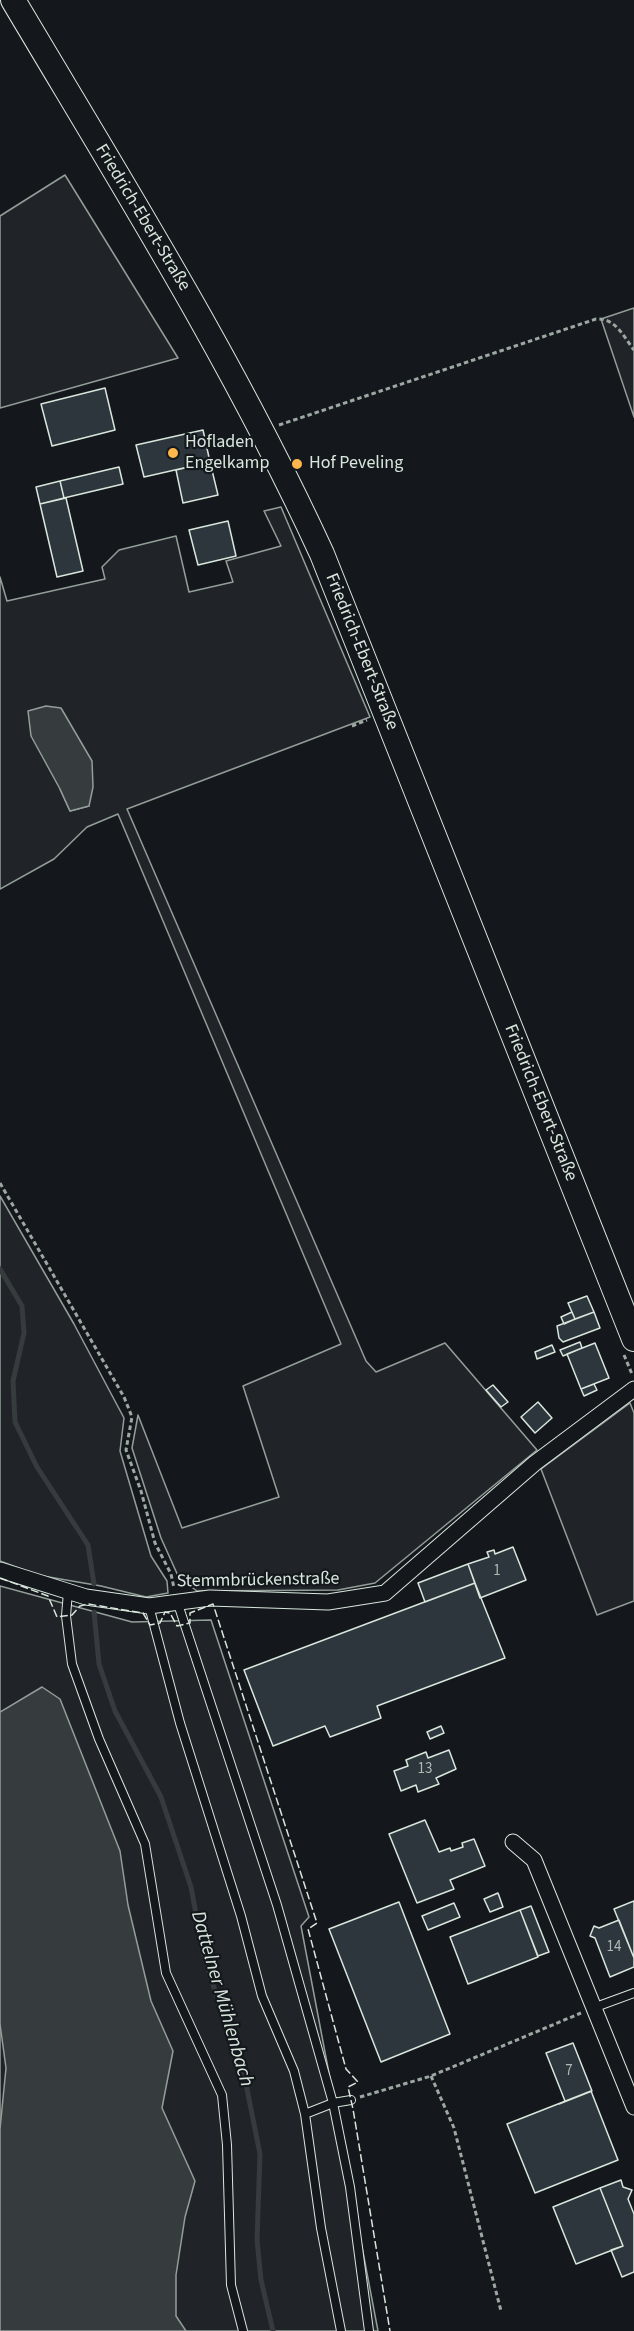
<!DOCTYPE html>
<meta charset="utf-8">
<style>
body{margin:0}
canvas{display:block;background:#14181c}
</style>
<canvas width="634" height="2331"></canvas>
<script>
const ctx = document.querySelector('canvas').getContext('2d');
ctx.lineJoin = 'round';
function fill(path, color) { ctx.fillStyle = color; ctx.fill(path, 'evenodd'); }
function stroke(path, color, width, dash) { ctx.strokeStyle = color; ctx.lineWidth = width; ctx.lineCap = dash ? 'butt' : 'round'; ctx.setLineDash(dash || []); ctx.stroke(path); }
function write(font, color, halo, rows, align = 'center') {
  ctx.font = font + ' "Source Sans 3",sans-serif'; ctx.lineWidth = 4.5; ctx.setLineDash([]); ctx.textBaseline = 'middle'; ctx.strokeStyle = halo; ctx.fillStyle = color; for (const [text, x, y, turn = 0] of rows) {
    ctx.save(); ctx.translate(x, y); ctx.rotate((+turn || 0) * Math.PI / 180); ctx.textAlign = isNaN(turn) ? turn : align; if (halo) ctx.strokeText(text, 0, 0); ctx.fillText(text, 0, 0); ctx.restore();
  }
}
const green = new Path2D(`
 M65,175L178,358L0,408V216Z
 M634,308V417L601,319Z
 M281,507L370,717L127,809L366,1361L376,1372L445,1343L537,1450L375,1583L338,1590L197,1591L179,1578L161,1538L132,1448L138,1415L182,1528L279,1497L243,1386L341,1344L118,814L87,827L54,859L0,889V577L7,601L105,579L102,567L119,550L176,536L189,592L233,582L226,561L281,546L264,511ZM60,789L89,806L70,811Z
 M0,1196L74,1324L124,1418L120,1451L151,1556L167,1581L168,1593L146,1597L101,1586L37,1575L0,1561Z
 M630,1403L634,1413V1601L597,1615L541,1469Z
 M0,1586L132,1622L211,1620L309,1917L301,1926L378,2331H0Z`);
fill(green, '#202428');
stroke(green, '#939e99', 1.5);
const water = new Path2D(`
 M46,706L61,708L92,761L93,787L89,806L70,811L60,789L31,736L28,711Z
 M42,1687L60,1699L120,1851L128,1905L151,2001L173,2051L162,2108L195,2181L185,2217L176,2275V2316L186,2331H0V2129L6,2068L0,2024V1712Z`);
fill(water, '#363b3e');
stroke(water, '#939e99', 1.5);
stroke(new Path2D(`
 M0,1269L22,1306L24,1333L13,1381L15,1422L37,1467L88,1545L94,1584
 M94,1612L99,1664L115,1711L161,1797L191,1887L203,1952L219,2004L241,2059L260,2154L257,2240L261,2280L273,2331`), '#363b3e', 5);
const building = new Path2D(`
 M105,388L115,430L52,446L41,404Z
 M203,430L210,462L144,477L136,445Z
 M210,462L218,495L183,503L176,470Z
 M119,467L123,484L64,498L60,481Z
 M60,481L64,498L40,504L36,487Z
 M66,498L83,571L57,577L40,504Z
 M228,521L236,556L198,565L189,530Z
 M587,1296L594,1312L575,1319L568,1303Z
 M572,1312L575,1319L564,1324L561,1317Z
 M594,1312L600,1328L563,1342L559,1338L557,1326Z
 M580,1342L582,1348L563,1356L560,1350Z
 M595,1343L609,1378L581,1389L567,1354Z
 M552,1345L555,1352L537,1359L535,1352Z
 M594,1384L597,1390L584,1396L581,1389Z
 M493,1385L508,1402L501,1407L486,1390Z
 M538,1402L552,1418L535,1433L521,1417Z
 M513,1547L526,1580L480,1598L468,1564L489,1557L487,1552L494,1550L495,1554Z
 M468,1564L475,1583L425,1602L418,1583Z
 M475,1583L505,1658L377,1706L381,1718L330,1737L325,1726L273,1746L244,1670Z
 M441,1726L444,1733L430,1739L427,1732Z
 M449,1750L456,1769L436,1778L439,1784L418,1792L416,1785L401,1791L394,1771L408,1766L406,1760L426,1752L428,1758Z
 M425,1820L439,1852L450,1848L451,1851L463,1847L462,1843L474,1839L485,1866L450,1880L454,1889L417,1903L389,1834Z
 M498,1893L503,1907L490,1912L484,1899Z
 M634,1901V1958L614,1909Z
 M399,1902L450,2034L381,2062L329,1929Z
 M454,1903L460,1917L428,1930L422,1916Z
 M531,1906L549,1952L538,1956L520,1910Z
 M520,1910L538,1957L468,1984L450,1937Z
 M619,1920L634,1958V1967L610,1977L595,1938L590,1936L594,1926L599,1928Z
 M573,2043L592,2091L559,2104L565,2101L546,2053Z
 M591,2091L618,2160L535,2193L507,2124Z
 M621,2180L623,2187L632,2190L628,2199L634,2214V2272L622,2277L611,2250L623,2246L600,2188Z
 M600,2188L623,2246L576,2264L553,2207Z`);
fill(building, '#2c363c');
stroke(building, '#d8e6dc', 1.5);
const lane = new Path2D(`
 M68,1592L66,1616L72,1664L99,1739L145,1844L166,1973L222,2095L227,2145L231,2285L243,2331
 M177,1601L277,1905L333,2103L350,2187L369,2331
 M149,1606L180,1723L241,1916L262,1996L294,2071L305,2114L321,2228L341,2331
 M593,2008L634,1993
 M305,2114L333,2103L351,2100`);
const street = new Path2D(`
 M0,1570L86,1597L149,1606L210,1598L328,1602L385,1593L535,1463L634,1389
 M513,1842L534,1860L634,2107`);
const primary = new Path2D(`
 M13,0C121,182 234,362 322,554L634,1339`);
stroke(lane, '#d8e6dc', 10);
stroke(street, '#d8e6dc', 17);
stroke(primary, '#d8e6dc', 26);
stroke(new Path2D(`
 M279,425L596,319C616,318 623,336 634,350
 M352,726L367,720
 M0,1183L124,1397L132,1417L126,1450L141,1491L155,1543L171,1574L174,1588
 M624,1355L632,1374
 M431,2076L454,2128L501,2311
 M360,2097L431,2076L581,2013`), '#9da8a2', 3, [4.5, 3]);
stroke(lane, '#14181c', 8);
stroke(street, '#14181c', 15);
stroke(primary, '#14181c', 24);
stroke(new Path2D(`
 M0,1578L48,1596L57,1617L72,1615L80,1606L88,1604L143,1613L150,1625L160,1623L165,1612L170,1613L177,1626L190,1623V1613L213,1604L317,1923L308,1929L346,2069L358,2082L348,2087L353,2109L390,2331`), '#d8e6dc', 1.5, [8, 3]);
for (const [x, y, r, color] of [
 [173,453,6,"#ffb74d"],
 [297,464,6,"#ffb74d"]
]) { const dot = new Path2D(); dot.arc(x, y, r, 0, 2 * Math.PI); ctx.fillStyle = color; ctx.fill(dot); stroke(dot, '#14181c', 2); }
write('15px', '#adbab4', null, [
 ["1",497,1572],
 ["13",425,1770],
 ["14",614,1948],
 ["7",569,2072]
]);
write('18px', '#d8e6dc', '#14181c', [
 ["Friedrich-Ebert-Straße",142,218,59],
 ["Friedrich-Ebert-Straße",361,652,68],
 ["Friedrich-Ebert-Straße",540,1103,68],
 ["Stemmbrückenstraße",258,1581,-1]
]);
write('18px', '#d8e6dc', '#14181c', [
 ["Hofladen",185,443],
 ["Engelkamp",185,464],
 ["Hof Peveling",309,464]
], 'left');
write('italic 20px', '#d8e6dc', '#14181c', [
 ["Dattelner Mühlenbach",221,1999,74]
]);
</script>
